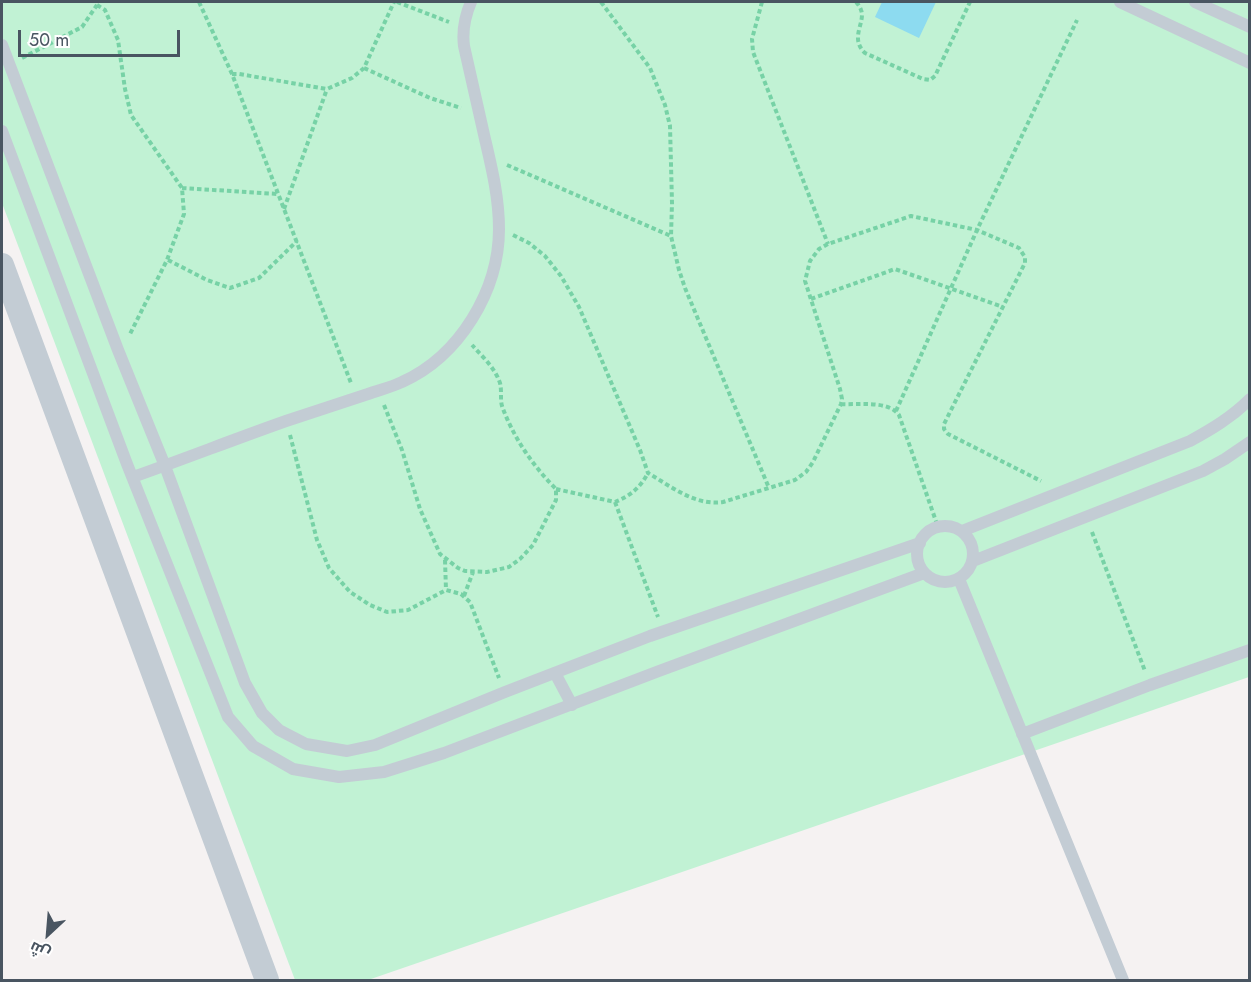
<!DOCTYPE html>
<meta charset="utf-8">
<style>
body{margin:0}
#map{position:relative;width:1251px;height:982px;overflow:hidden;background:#f5f2f2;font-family:Jost,Cairo,sans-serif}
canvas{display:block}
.frame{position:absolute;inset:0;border:3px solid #495561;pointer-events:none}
.north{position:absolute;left:18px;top:904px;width:60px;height:60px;-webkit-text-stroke:4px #fff;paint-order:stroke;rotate:206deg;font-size:16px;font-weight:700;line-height:24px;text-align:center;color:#495561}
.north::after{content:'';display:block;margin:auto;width:21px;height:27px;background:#495561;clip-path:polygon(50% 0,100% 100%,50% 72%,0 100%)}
.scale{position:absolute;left:18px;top:30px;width:162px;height:27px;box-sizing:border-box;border:3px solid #495561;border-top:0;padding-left:8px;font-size:18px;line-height:21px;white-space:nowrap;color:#495561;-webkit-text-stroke:4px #fff;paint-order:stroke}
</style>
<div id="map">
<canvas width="1251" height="982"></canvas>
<div class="frame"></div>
<div class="north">ش</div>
<div class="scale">50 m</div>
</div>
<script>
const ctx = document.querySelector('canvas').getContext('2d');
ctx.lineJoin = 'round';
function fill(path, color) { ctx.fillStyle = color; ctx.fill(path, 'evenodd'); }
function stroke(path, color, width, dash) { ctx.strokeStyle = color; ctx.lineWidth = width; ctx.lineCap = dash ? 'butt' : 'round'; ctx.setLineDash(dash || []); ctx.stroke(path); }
fill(new Path2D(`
 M2,2H1249V677L368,980H295L2,203Z`), '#c1f2d4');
fill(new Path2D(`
 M882,2H936L919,38L875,17Z`), '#8ddbf0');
stroke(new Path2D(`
 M199,2L232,74L351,383
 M397,2L449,22
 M601,2L650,68L665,105L670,126L672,203L671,236L679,270L685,288L769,488
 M762,2L752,39L753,52L828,244
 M856,2C858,4 860,7 861,10C866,22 849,38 865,53L923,79L930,80L935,76L970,2
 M97,5L105,10L118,40L125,89L131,115L182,188L184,214L167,260L130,334
 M22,58L82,27L97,5L98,2
 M364,68L430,98L461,108
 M232,74H239L327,89L352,78L364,68L394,2
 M507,165L671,236
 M182,188L278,194
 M284,209L327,89
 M513,235L529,243L545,256L561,276L579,307L640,450L648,473C672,487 695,506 723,502L795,480L806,472L813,462L841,404L842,399L840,389L805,281L810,261L819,249L828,244L911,216L977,230L1019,248L1025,257V263L944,424V429L948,434L1041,481
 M168,260L207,280L230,288L259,278L297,241
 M811,299L895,269L1003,307
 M841,404C859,405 888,400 899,415L938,527
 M384,405L402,450L420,509L440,554L458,568L465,571L487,572L509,567L520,559L533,545L556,500V489C533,466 513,437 502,406C500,399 502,391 500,383C495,368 482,356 472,345
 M896,411L977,230L1077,20
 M290,435L317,540L329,568L350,592L370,605L387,612L408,610L446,590L461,594L470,602L499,678
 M556,489L615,502C630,496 640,488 648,473
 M615,502L658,617
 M1092,532L1145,671
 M445,560L446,590
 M464,596L473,572`), '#77d2a6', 4, [4.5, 3]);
stroke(new Path2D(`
 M1120,2L1250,63
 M1195,2L1250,27
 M2,45L118,350L165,466L245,683L262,713L279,730L306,744L347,751L375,745L505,692L650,636L920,543
 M2,131L127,464L228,717L253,746L293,769L339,777L384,772L444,753L659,671L924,573
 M133,477C184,459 235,439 286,421C313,412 341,403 368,394C379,390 392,387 402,382C460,356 499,290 499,229C499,198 492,169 485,139C478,108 471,77 464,46C462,30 465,16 471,2
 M917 554a28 28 0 1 1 56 0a28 28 0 1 1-56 0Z
 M962,531L1190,441C1212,429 1232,417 1250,399
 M973,561L1203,471L1225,459L1250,442
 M959,579L1123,980
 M555,673L572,705
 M1022,734L1150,685L1250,650`), '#c3ccd4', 12);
stroke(new Path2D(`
 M2,265L267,980`), '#c3ccd4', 24);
</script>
